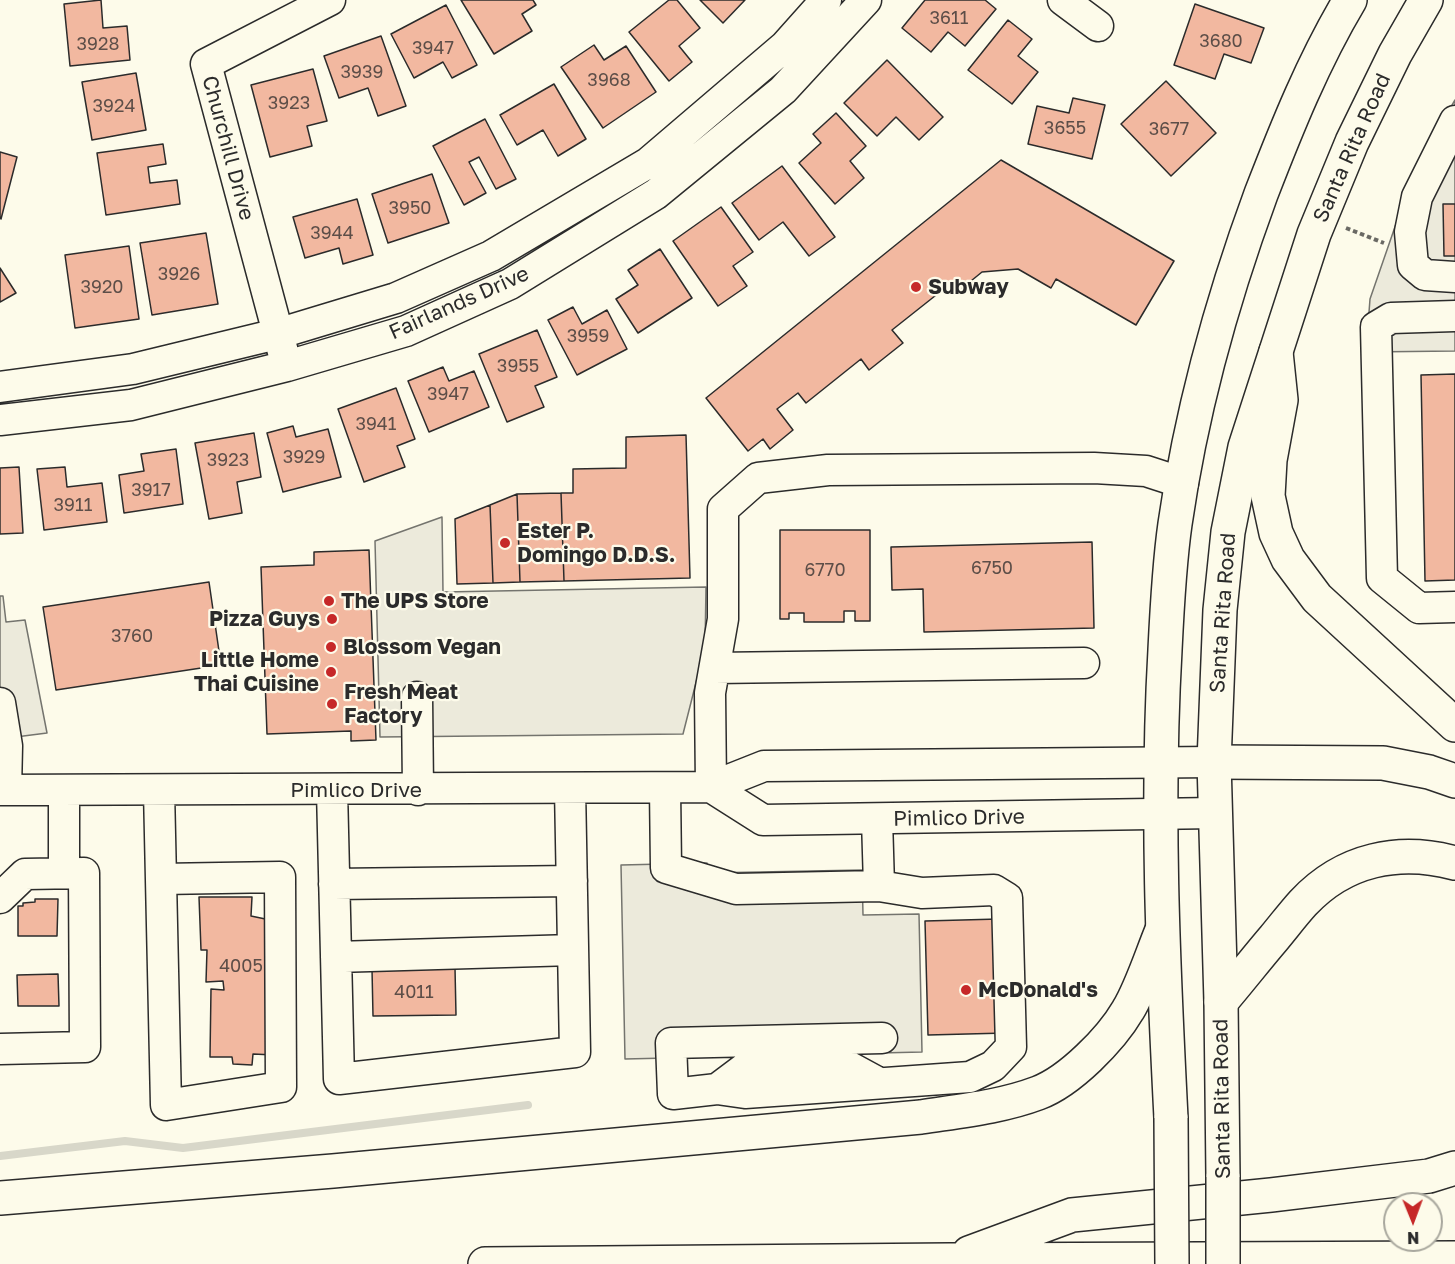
<!DOCTYPE html>
<style>
body{margin:0}
#map{position:relative;width:1455px;height:1264px;overflow:hidden;background:#fdfbea;font-family:"Golos Text",sans-serif}
canvas{display:block}
.north{position:absolute;left:1383px;top:1192px;width:60px;height:60px;box-sizing:border-box;background:#fdfbea;border:2px solid #a9a89e;border-radius:50%;rotate:179deg;font-size:16px;font-weight:700;line-height:24px;text-align:center;color:#2b2b2b}
.north::after{content:'';display:block;margin:auto;width:21px;height:27px;background:#c62828;clip-path:polygon(50% 0,100% 100%,50% 72%,0 100%)}
</style>
<div id="map">
<canvas width="1455" height="1264"></canvas>
<div class="north">N</div>
</div>
<script>
const ctx = document.querySelector('canvas').getContext('2d');
ctx.lineJoin = 'round';
function fill(path, color) { ctx.fillStyle = color; ctx.fill(path, 'evenodd'); }
function stroke(path, color, width, dash) { ctx.strokeStyle = color; ctx.lineWidth = width; ctx.lineCap = dash ? 'butt' : 'round'; ctx.setLineDash(dash || []); ctx.stroke(path); }
function write(font, color, halo, rows, align = 'center') {
  ctx.font = font + ' "Golos Text",sans-serif'; ctx.lineWidth = 4.5; ctx.setLineDash([]); ctx.textBaseline = 'middle'; ctx.strokeStyle = halo; ctx.fillStyle = color; for (const [text, x, y, turn = 0] of rows) {
    ctx.save(); ctx.translate(x, y); ctx.rotate((+turn || 0) * Math.PI / 180); ctx.textAlign = isNaN(turn) ? turn : align; if (halo) ctx.strokeText(text, 0, 0); ctx.fillText(text, 0, 0); ctx.restore();
  }
}
const parking = new Path2D(`
 M1455,100V351L1366,352L1370,299L1415,169Z
 M442,517L443,592L706,587L705,647L683,734L380,737L375,541Z
 M0,596H3L6,622L25,620L47,733L0,739Z
 M707,863L708,873L862,870L863,915L919,914L922,1052L625,1059L621,865Z`);
fill(parking, '#eceadb');
stroke(parking, '#74746e', 1.5);
stroke(new Path2D(`
 M0,1156L125,1141L183,1148L528,1105`), '#d8d7c9', 8);
const building = new Path2D(`
 M101,0L103,28L127,26L130,60L70,66L64,4Z
 M461,0H533L536,5L522,14L532,31L494,54Z
 M669,0H677L700,28L679,46L692,62L669,81L629,32Z
 M700,0H745L723,23Z
 M925,0H985L996,9L965,46L948,32L931,52L902,28Z
 M1195,4L1264,28L1251,63L1224,54L1215,79L1174,65Z
 M446,5L477,65L452,78L443,62L414,78L391,34Z
 M1008,20L1032,39L1018,56L1038,72L1012,104L968,70Z
 M381,36L406,106L378,116L368,88L339,98L324,56Z
 M594,45L604,60L626,46L656,92L603,128L561,67Z
 M887,60L943,117L919,140L896,117L877,136L844,103Z
 M313,69L327,121L307,126L312,146L270,157L251,85Z
 M136,73L146,130L92,140L82,82Z
 M1166,81L1216,133L1171,176L1121,124Z
 M554,84L586,139L558,156L543,130L517,145L500,115Z
 M1073,98L1105,105L1092,159L1028,144L1037,106L1069,113Z
 M836,113L866,146L850,161L864,178L835,204L799,163L821,143L813,134Z
 M485,119L516,179L496,189L479,157L469,162L486,193L464,205L433,146Z
 M163,144L166,164L148,167L150,183L177,180L180,204L106,215L97,153Z
 M0,152L17,157L1,219L0,218Z
 M1001,160L1174,261L1136,325L1056,279L1051,288L1018,269L982,272L955,294L945,288L892,330L903,343L869,370L861,359L806,403L798,393L777,409L793,430L770,449L763,439L748,451L706,398Z
 M782,166L835,237L809,256L783,222L759,240L732,203Z
 M432,174L449,223L388,243L372,194Z
 M357,199L373,255L343,264L339,248L305,258L293,217Z
 M1443,204H1455V256H1444Z
 M721,207L753,252L733,266L747,286L718,306L673,241Z
 M206,233L218,304L152,315L140,243Z
 M129,246L139,319L75,328L65,255Z
 M660,249L692,298L638,333L616,299L638,285L628,270Z
 M0,268L16,293L0,302Z
 M573,307L582,324L607,310L627,349L577,375L548,320Z
 M537,330L557,377L535,386L544,407L507,422L479,354Z
 M443,367L449,381L474,371L489,407L429,432L408,381Z
 M1455,374V580L1425,581L1421,375Z
 M396,388L415,439L397,446L405,467L364,482L338,409Z
 M293,426L296,437L328,429L341,477L283,492L267,433Z
 M254,433L261,477L237,482L242,513L209,519L195,443Z
 M686,435L690,578L564,581L561,493H573V469L626,468V437Z
 M176,449L183,504L124,513L119,475L144,471L141,454Z
 M19,467L23,533L0,534V468Z
 M65,467L67,487L102,483L107,522L44,530L37,469Z
 M561,493L564,581L520,582L517,494Z
 M517,494L520,582L493,583L490,505Z
 M490,505L493,583L457,584L455,519Z
 M780,530H870V621H855V611H844V622H804V613H789V619H780Z
 M1092,542L1094,628L924,632L923,589L892,590L891,547Z
 M369,550L376,740L351,741V731L267,734L261,567L314,565V552Z
 M209,582L221,665L56,690L43,607Z
 M199,897H252L251,916L275,921L274,1055L253,1054L252,1065L233,1064L232,1057H210L211,989L224,990L223,981L206,982L207,950H201Z
 M35,899H58L57,936H18V906H23V903L35,902Z
 M999,919L1006,1033L928,1035L925,921Z
 M455,968L456,1015L373,1016L372,969Z
 M58,974L59,1006H18L17,975Z`);
fill(building, '#f2b8a0');
stroke(building, '#2b2b2b', 1.5);
const minor = new Path2D(`
 M1063,0L1098,26
 M1455,121L1417,197L1410,232L1413,265L1425,275L1455,277
 M1455,316L1391,318L1376,327L1382,578L1419,608L1455,607
 M283,352L206,64L330,0
 M0,387L133,369L277,334L396,298L491,256L648,163L785,46L826,0
 M0,420L131,405L287,366L406,331L510,284L656,194L783,90L866,0
 M715,668L1084,663
 M417,697L418,790
 M0,703L7,746L6,790
 M711,787L710,693L723,619V509L758,478L828,470L1094,468L1146,471L1183,483
 M711,787L763,820L1215,813
 M665,788L666,868L736,889L879,886L922,893L994,890L1007,898L1011,1047L993,1066L970,1077L745,1093L717,1089L673,1094L671,1043L882,1038
 M0,790L711,787L764,766L1214,762
 M159,790L166,1105L281,1087L280,877L161,879
 M332,790L339,1079L575,1052L570,788
 M877,819L879,886
 M64,873V790
 M334,884L572,881
 M0,898L25,874L84,873L85,1047L0,1049
 M336,957L573,950
 M717,1089L745,1068L844,1064L879,1083`);
const major = new Path2D(`
 M1171,1118C1163,962 1156,807 1165,650C1167,608 1169,566 1175,524C1191,412 1222,300 1261,194C1287,127 1313,62 1350,0
 M1223,1177L1221,1002L1214,762L1220,610L1228,532L1245,447L1314,234L1352,142L1395,54L1426,0`);
const highway = new Path2D(`
 M1276,352L1281,400L1270,460L1268,496L1276,533L1288,559L1317,598L1455,725
 M1214,762L1383,763L1429,772L1455,781
 M1221,1002C1239,981 1256,959 1274,938C1284,926 1293,914 1303,903C1344,859 1399,848 1455,863
 M0,1198L333,1171L921,1117C960,1111 1001,1107 1038,1093C1070,1081 1111,1039 1128,1010C1141,989 1152,954 1162,930
 M969,1253L1072,1215L1271,1195L1429,1176L1455,1168
 M485,1264L950,1260L1455,1258`);
stroke(minor, '#2b2b2b', 33);
stroke(major, '#2b2b2b', 36);
stroke(highway, '#2b2b2b', 36);
stroke(new Path2D(`
 M1346,228L1384,243`), '#6a6964', 4, [4.5, 3]);
stroke(minor, '#fdfbea', 30);
stroke(major, '#fdfbea', 33);
stroke(highway, '#fdfbea', 33);
const majorBridge = new Path2D(`
 M1171,1118L1172,1264
 M1223,1177V1264`);
stroke(majorBridge, '#2b2b2b', 36, []);
stroke(majorBridge, '#fdfbea', 33);
for (const [x, y, r, color] of [
 [916,287,6,"#c62828"],
 [505,543,6,"#c62828"],
 [329,601,6,"#c62828"],
 [332,619,6,"#c62828"],
 [331,647,6,"#c62828"],
 [331,672,6,"#c62828"],
 [332,704,6,"#c62828"],
 [966,990,6,"#c62828"]
]) { const dot = new Path2D(); dot.arc(x, y, r, 0, 2 * Math.PI); ctx.fillStyle = color; ctx.fill(dot); stroke(dot, '#fdfbea', 2); }
write('18px', '#5d4e48', null, [
 ["3611",949,18],
 ["3680",1221,41],
 ["3928",98,44],
 ["3947",433,48],
 ["3939",362,72],
 ["3968",609,80],
 ["3923",289,103],
 ["3924",114,106],
 ["3655",1065,128],
 ["3677",1169,129],
 ["3950",410,208],
 ["3944",332,233],
 ["3926",179,274],
 ["3920",102,287],
 ["3959",588,336],
 ["3955",518,366],
 ["3947",448,394],
 ["3941",376,424],
 ["3929",304,457],
 ["3923",228,460],
 ["3917",151,490],
 ["3911",73,505],
 ["6750",992,568],
 ["6770",825,570],
 ["3760",132,636],
 ["4005",241,966],
 ["4011",414,992]
]);
write('21px', '#2b2b2b', '#fdfbea', [
 ["Churchill Drive",228,148,75],
 ["Santa Rita Road",1352,148,-66],
 ["Fairlands Drive",459,303,-24],
 ["Santa Rita Road",1223,613,-86],
 ["Pimlico Drive",356,790],
 ["Pimlico Drive",959,818,-1],
 ["Santa Rita Road",1222,1099,-91]
]);
write('bold 21px', '#2b2b2b', '#fdfbea', [
 ["Subway",928,287],
 ["Ester P.",517,531],
 ["Domingo D.D.S.",517,555],
 ["The UPS Store",341,601],
 ["Pizza Guys",320,619,"right"],
 ["Blossom Vegan",343,647],
 ["Little Home",319,660,"right"],
 ["Thai Cuisine",319,684,"right"],
 ["Fresh Meat",344,692],
 ["Factory",344,716],
 ["McDonald's",978,990]
], 'left');
</script>
